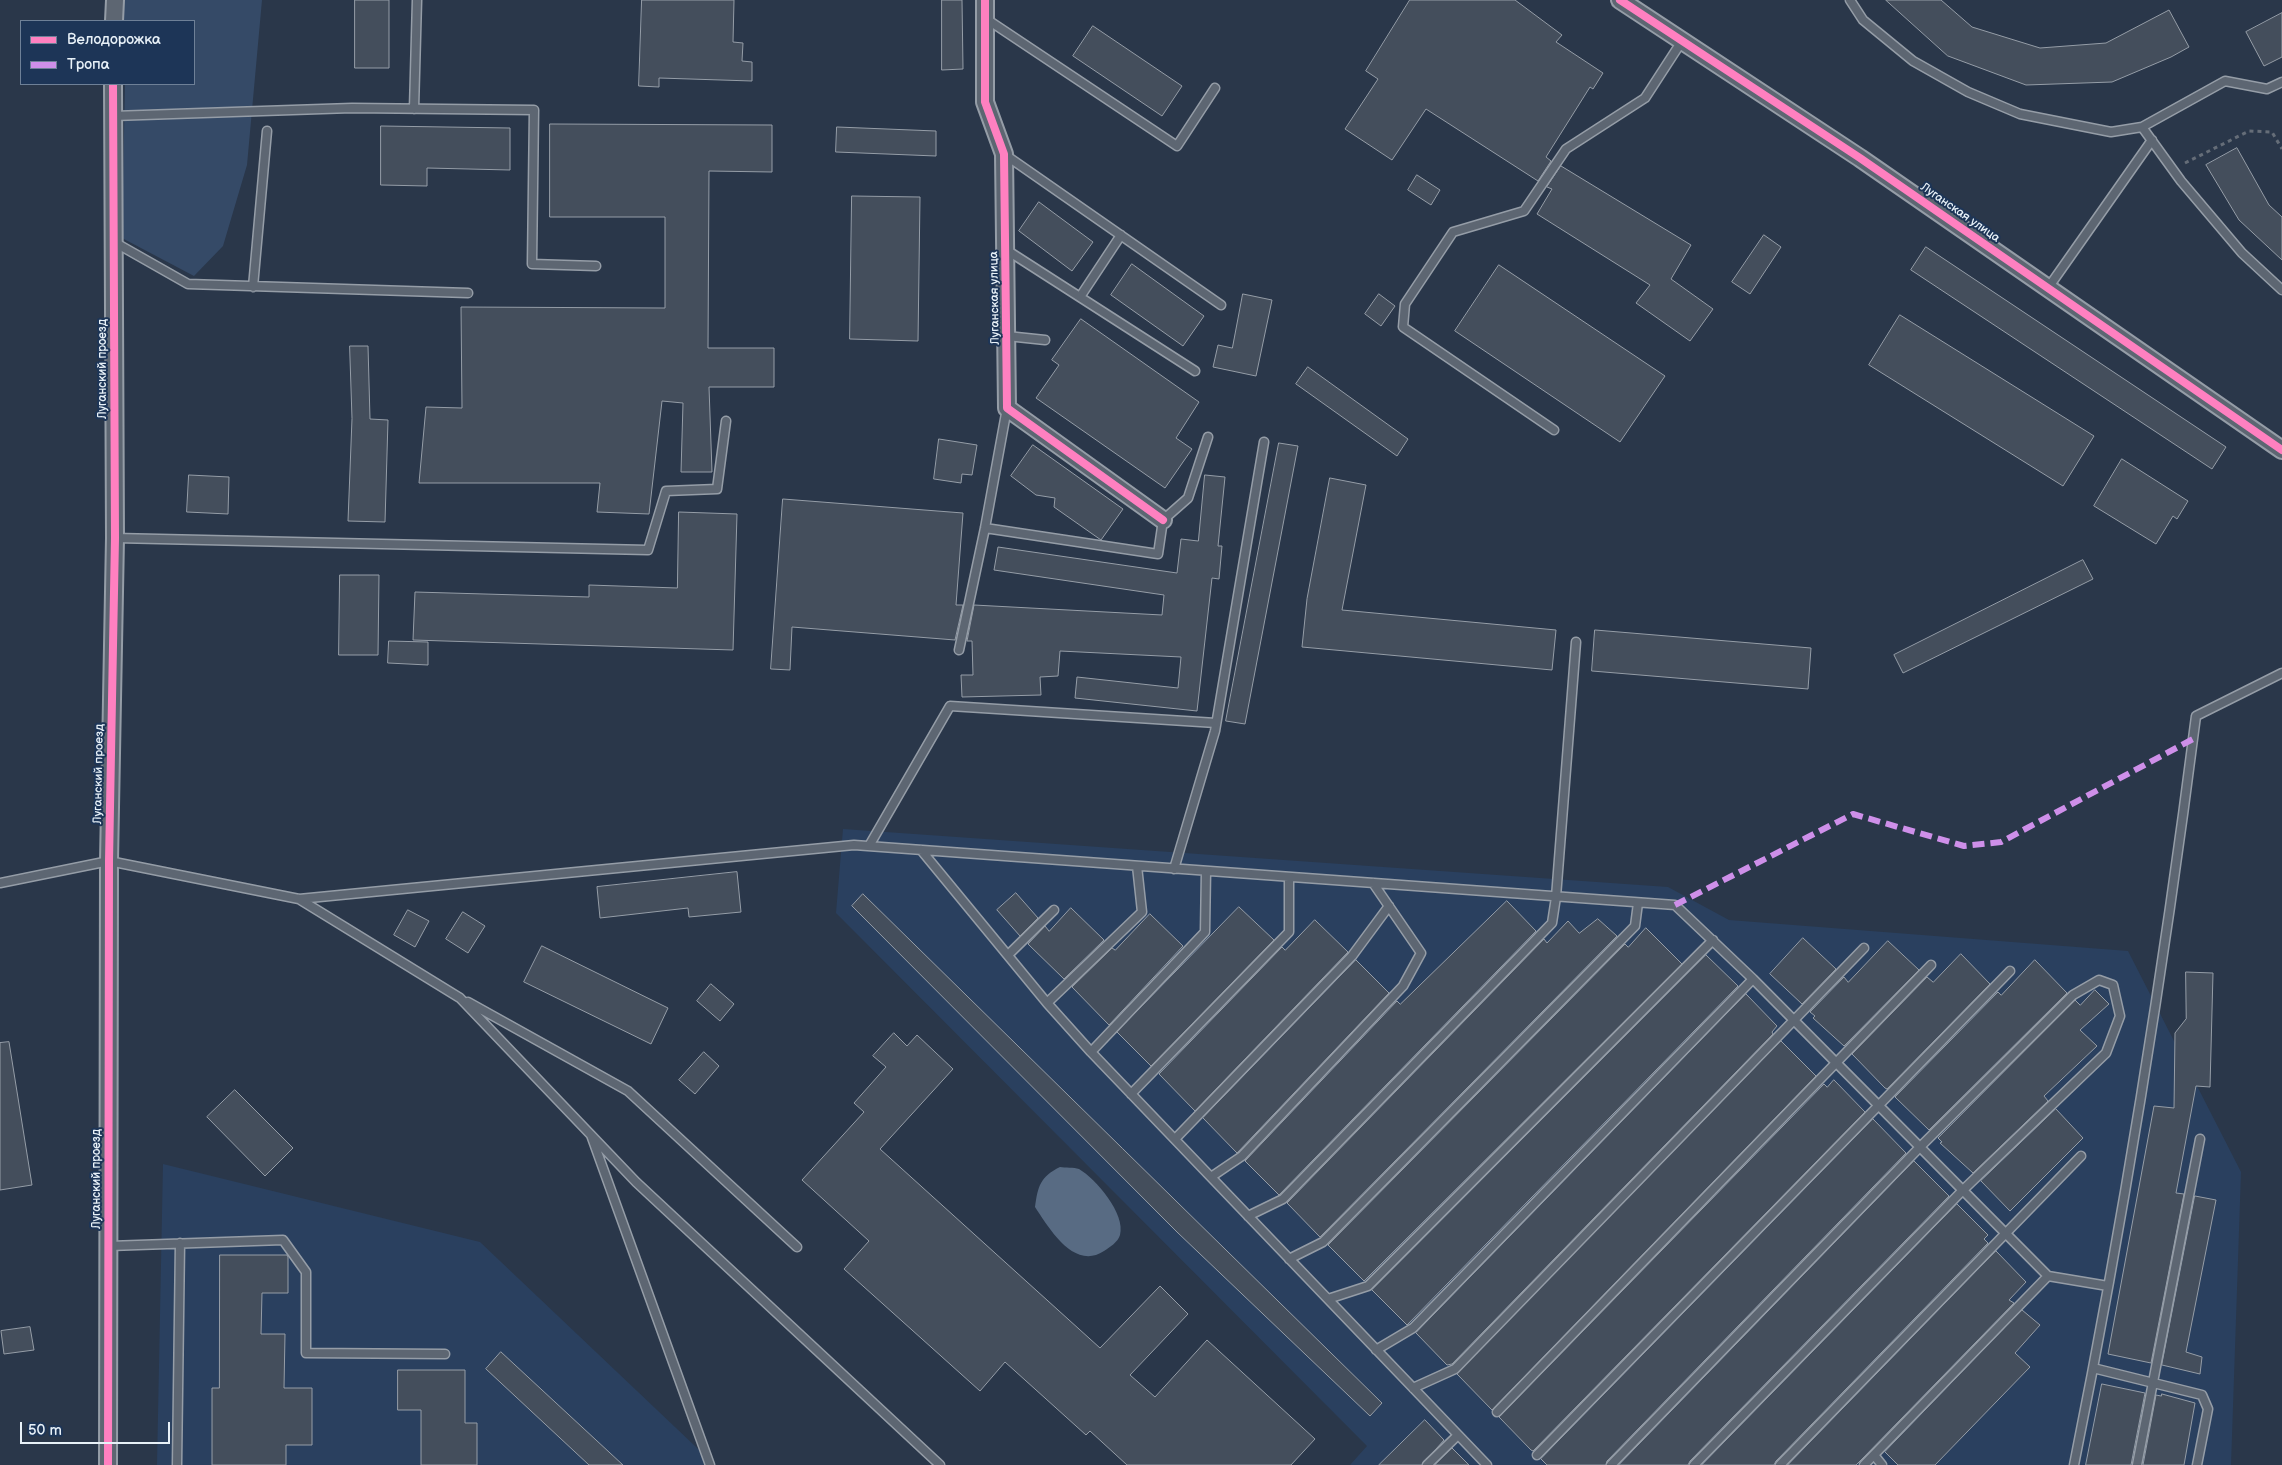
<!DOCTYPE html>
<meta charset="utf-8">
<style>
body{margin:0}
#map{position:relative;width:2282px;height:1465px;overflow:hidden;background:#2a374a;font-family:"Balsamiq Sans",sans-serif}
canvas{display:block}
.legend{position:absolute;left:20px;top:20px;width:175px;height:65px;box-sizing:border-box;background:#1d3557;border:1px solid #6e8097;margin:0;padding:6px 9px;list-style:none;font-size:15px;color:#e8f1f8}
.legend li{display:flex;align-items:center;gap:10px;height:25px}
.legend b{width:25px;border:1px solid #6e8097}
.scale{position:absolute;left:20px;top:1422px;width:150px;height:22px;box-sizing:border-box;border:2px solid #e8f1f8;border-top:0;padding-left:6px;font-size:15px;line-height:18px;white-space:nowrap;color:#e8f1f8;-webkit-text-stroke:4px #1d3557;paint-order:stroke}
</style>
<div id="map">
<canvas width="2282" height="1465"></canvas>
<ul class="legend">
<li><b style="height:6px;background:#ff80c0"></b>Велодорожка</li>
<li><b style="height:6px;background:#ce8fe9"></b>Тропа</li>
</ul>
<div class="scale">50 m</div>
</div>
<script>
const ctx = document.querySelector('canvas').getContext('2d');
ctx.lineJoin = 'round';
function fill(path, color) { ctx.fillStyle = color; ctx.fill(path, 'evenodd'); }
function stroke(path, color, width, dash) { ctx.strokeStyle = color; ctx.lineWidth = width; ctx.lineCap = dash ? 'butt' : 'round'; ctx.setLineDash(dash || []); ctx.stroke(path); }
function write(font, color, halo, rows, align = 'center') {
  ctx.font = font + ' "Balsamiq Sans",sans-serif'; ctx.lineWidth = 4; ctx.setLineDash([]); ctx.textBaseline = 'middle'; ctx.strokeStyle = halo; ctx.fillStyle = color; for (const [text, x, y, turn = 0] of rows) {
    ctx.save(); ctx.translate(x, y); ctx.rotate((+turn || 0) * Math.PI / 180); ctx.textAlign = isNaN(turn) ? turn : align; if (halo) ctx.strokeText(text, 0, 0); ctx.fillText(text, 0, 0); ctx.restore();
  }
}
fill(new Path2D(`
 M843,829L1668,887L1729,920L2128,951L2241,1172L2231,1465H1350L1367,1446L836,913Z
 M163,1164L480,1242L715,1465H157Z`), '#2a405f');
fill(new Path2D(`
 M119,0H262L247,165L223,246L194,276L122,238L125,84H194V21H121Z`), '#354a67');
fill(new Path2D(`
 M1060,1167C1065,1168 1074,1167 1079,1169C1096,1179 1126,1214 1120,1235C1118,1242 1110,1247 1104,1251C1074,1271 1049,1228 1035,1207C1038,1186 1040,1177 1060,1167Z`), '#586b83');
const building = new Path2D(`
 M355,0H389V68H355Z
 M642,0H734L733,42L743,43L742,61L752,62V81L659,78V87L639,86Z
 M942,0H962L963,69L942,70Z
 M1410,0H1515L1562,35L1556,42L1603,73L1593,89L1590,87L1546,157L1551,161L1538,181L1426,109L1392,160L1345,129L1378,79L1366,71Z
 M1886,0H1941L1972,27L2040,48L2106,43L2169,10L2189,47L2171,57L2112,82L2026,85L1948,56Z
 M2282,13V57L2264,66L2246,32Z
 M1093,26L1182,86L1162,116L1073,56Z
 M550,124L772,125V172L709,171L708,348H774V387H709L712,472H681L683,403L662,401L649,514L597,512L600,483H419L426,407L462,408L461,307L665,308V217H550Z
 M381,126L510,128V170L427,168V186L381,185Z
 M837,127L936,131V156L836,152Z
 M2237,148L2269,205L2282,217V260L2239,220L2206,165Z
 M1561,166L1691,245L1671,279L1713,309L1690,341L1636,303L1650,285L1537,214L1552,189L1547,187Z
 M1417,175L1440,190L1431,205L1408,190Z
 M852,196L920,197L918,341L850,339Z
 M1039,202L1093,242L1072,271L1019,231Z
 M1764,235L1781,247L1750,294L1732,282Z
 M1926,247L2226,447L2212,469L1911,270Z
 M1132,264L1204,316L1183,346L1111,295Z
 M1499,265L1665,376L1620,442L1455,331Z
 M1243,294L1272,300L1256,376L1213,367L1218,345L1232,348Z
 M1379,294L1395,306L1381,326L1365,314Z
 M1900,315L2094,436L2063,486L1869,365Z
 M1081,319L1199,402L1176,438L1192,449L1165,488L1036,398L1059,365L1052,360Z
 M350,346H368L370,419L388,420L385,522L348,521L352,419Z
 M1308,367L1408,439L1397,456L1296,384Z
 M939,439L977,445L972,475L962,474L961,483L934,479Z
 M1279,443L1298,446L1245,724L1226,721Z
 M1033,445L1123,509L1101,540L1054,507L1055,498L1036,495L1011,476Z
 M2122,459L2188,501L2177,519L2173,516L2156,544L2094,506Z
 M189,475L229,477L228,514L187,512Z
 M1205,475L1225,477L1218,546H1222L1219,579L1212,578L1197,711L1075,698L1077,677L1178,688L1181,657L1060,651L1058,676L1040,677L1041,695L962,697L961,675H973L972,641H967L974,605L1162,615L1164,595L994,570L998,547L1177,573L1181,539L1198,541Z
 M1330,478L1366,485L1342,610L1556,630L1552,670L1302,647L1307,599Z
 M783,499L963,513L956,605H963L955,640L792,627L790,670L771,669Z
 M679,512L737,514L733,650L413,640L415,592L589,597V585L677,588Z
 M2083,560L2093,579L1903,673L1894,655Z
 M340,575H379L378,655H339Z
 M1595,630L1811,648L1808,689L1592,671Z
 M389,641L428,642V665L388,663Z
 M737,872L741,912L689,917L688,908L600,918L597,887Z
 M1016,893L1038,918L1020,936L997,910Z
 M863,894L1382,1403L1370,1416L1177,1232L852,906Z
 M1507,901L1536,931L1279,1195L1245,1161L1397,1001L1400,1004Z
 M1239,907L1274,940L1151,1066L1117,1032Z
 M1071,908L1104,940L1064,979L1028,944L1045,926L1049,931Z
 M408,910L429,921L415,947L394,935Z
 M463,912L485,926L468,953L446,939Z
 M1150,914L1183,946L1109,1025L1072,987L1112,948L1115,950Z
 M1598,919L1617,936L1320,1237L1319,1236L1287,1203L1544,939L1547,943L1568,921L1579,933Z
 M1315,920L1348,952L1195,1111L1159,1074L1282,947L1285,950Z
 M1646,928L1682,964L1364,1281L1328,1245L1625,944L1628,947Z
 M1803,938L1836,969L1802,1004L1770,974Z
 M1888,941L1919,970L1844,1046L1813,1018L1815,1016L1810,1012L1844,977L1848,982Z
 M542,946L668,1008L651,1044L524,982Z
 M1961,954L1990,984L1887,1089L1885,1088L1852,1054L1927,977L1933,982Z
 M1706,955L1738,986L1407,1325L1372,1290Z
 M1356,960L1389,993L1237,1153L1203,1118Z
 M2035,960L2067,993L1929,1130L1895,1097L1998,992L2001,995Z
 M2186,972L2213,973L2210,1087L2196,1086L2176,1193L2184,1194L2151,1363L2108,1354L2154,1106L2174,1108L2175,1033L2186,1019Z
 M711,984L734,1004L720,1021L697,1001Z
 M2095,990L2109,1004L2080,1030L2097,1046L2044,1096L2048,1101L1973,1173L1940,1143L1942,1142L1938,1138L2075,1000L2080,1005Z
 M1746,994L1777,1026L1772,1032L1773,1034L1452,1364L1447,1365L1416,1333Z
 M894,1033L907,1046L917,1035L953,1069L880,1149L1100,1348L1160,1286L1188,1314L1130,1375L1155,1397L1207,1340L1315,1439L1291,1465H1127L1090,1431L1086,1435L1005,1362L980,1391L844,1269L869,1241L802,1180L864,1112L854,1103L886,1067L873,1056Z
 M1781,1041L1816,1076L1492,1410L1457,1374Z
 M9,1042L32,1185L0,1190V1043Z
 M704,1052L719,1066L695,1094L679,1080Z
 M1834,1080L1865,1112L1533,1451L1531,1450L1499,1417L1824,1084L1827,1087Z
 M235,1090L293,1148L265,1176L207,1117Z
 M2056,1109L2083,1138L2010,1211L1981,1181Z
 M1873,1119L1906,1153L1607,1461L1606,1465H1547L1541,1459Z
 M1914,1161L1949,1196L1690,1461L1688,1465H1619Z
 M2195,1196L2216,1200L2186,1352L2202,1357L2200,1374L2162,1365Z
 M1957,1204L1988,1235L1984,1239L1988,1243L1776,1461L1774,1465H1702Z
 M1996,1251L2026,1282L2009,1300L2014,1303L1863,1458L1856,1465H1788Z
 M220,1255H287L288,1257V1293H262L261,1334H285L284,1388H312V1445H286V1465H212V1388H219Z
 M2022,1310L2040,1325L2015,1353L2030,1367L1935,1465H1898L1885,1452Z
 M30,1327L34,1350L4,1354L1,1331Z
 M501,1352L623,1465H589L486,1369Z
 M398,1370H465V1423H477V1465H421V1410H398Z
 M2102,1384L2145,1393L2131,1465H2086Z
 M2162,1394L2195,1403L2184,1465H2143L2156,1395L2161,1396Z
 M1425,1420L1444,1440L1422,1465H1379Z
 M1452,1448L1469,1465H1435Z`);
fill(building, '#444e5c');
stroke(building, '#959da7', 1);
const service = new Path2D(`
 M1850,0L1863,20L1913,61L1968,92L2020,114L2111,132L2142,127L2181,181L2242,253L2282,290
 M985,18L1177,146L1215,88
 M414,109L417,0
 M113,116L352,108L534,110L532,264L596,266
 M2142,127L2225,81L2267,89L2282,82
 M1004,154L1221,305
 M114,242L188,284L468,293
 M1005,249L1195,371
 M253,287L267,131
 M2048,288L2152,140
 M1080,297L1121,235
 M1007,336L1045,340
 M1554,430L1403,327L1405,304L1453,232L1524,211L1566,149L1645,98L1682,41
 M985,528L1158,554L1163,520L1188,498L1208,437
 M115,538L648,550L666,491L717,489L726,421
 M959,650L985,528L1007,408
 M869,846L950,706L1216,723
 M921,850L1047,1003L1091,1052L1487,1465
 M1174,869L1215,731L1264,442
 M0,883L109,861L299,899L854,845L1675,905L1753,979L2048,1276L2108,1286
 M299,899L460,998L636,1182L940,1465
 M1008,955L1054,910
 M468,1002L628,1091L797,1247
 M1047,1003L1142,912L1137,866
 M1091,1052L1205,932L1206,871
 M1131,1094L1289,932V877
 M591,1135L710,1465
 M1175,1139L1352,956L1389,906
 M1211,1177L1242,1156L1403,986L1421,953L1373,883
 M1248,1216L1283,1199L1552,923L1556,897L1576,642
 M109,1246L283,1240L306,1272V1353L445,1354
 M1289,1259L1323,1242L1635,926L1638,903
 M1328,1299L1368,1286L1713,940
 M1376,1350L1413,1328L1753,979
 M2093,1368L2202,1395L2208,1409L2197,1465
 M1413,1388L1455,1369L1864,948
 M1497,1412L1931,965
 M1537,1455L2010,971
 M1874,1455L1882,1465
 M177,1465L180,1243
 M1427,1465L1458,1435
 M1611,1465L1920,1147L2073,995L2099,980L2113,985L2120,1016L2106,1053L1963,1190L1694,1465
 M1780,1465L2081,1156
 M1864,1465L2048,1276
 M2074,1465C2124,1217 2164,967 2196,716L2282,673
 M2137,1465L2200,1139`);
const minor = new Path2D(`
 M985,0V102L1004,154L1007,408L1163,520
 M1620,0L1860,158L2282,450
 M114,21L115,0
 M108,1465L109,861L115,538L113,84`);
stroke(service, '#959da7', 11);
stroke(minor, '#959da7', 20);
stroke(new Path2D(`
 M2185,163L2249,131L2272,132L2282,149`), '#656d78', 3, [4, 4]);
stroke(service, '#5d6672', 8);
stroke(minor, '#5d6672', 16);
stroke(new Path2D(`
 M1675,905L1853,814L1964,846L2001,842L2193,739`), '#ce8fe9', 6, [12, 6]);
stroke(new Path2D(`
 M985,0V102L1004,154L1007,408L1163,520
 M1620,0L1860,158L2282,450
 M108,1465L109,861L115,538L113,84`), '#ff80c0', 8);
write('12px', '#e8f1f8', '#1d3557', [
 ["Луганская улица",1960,213,35],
 ["Луганская улица",995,298,-91],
 ["Луганский проезд",103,369,-90],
 ["Луганский проезд",99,774,-89],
 ["Луганский проезд",97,1179,-90]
]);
</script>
